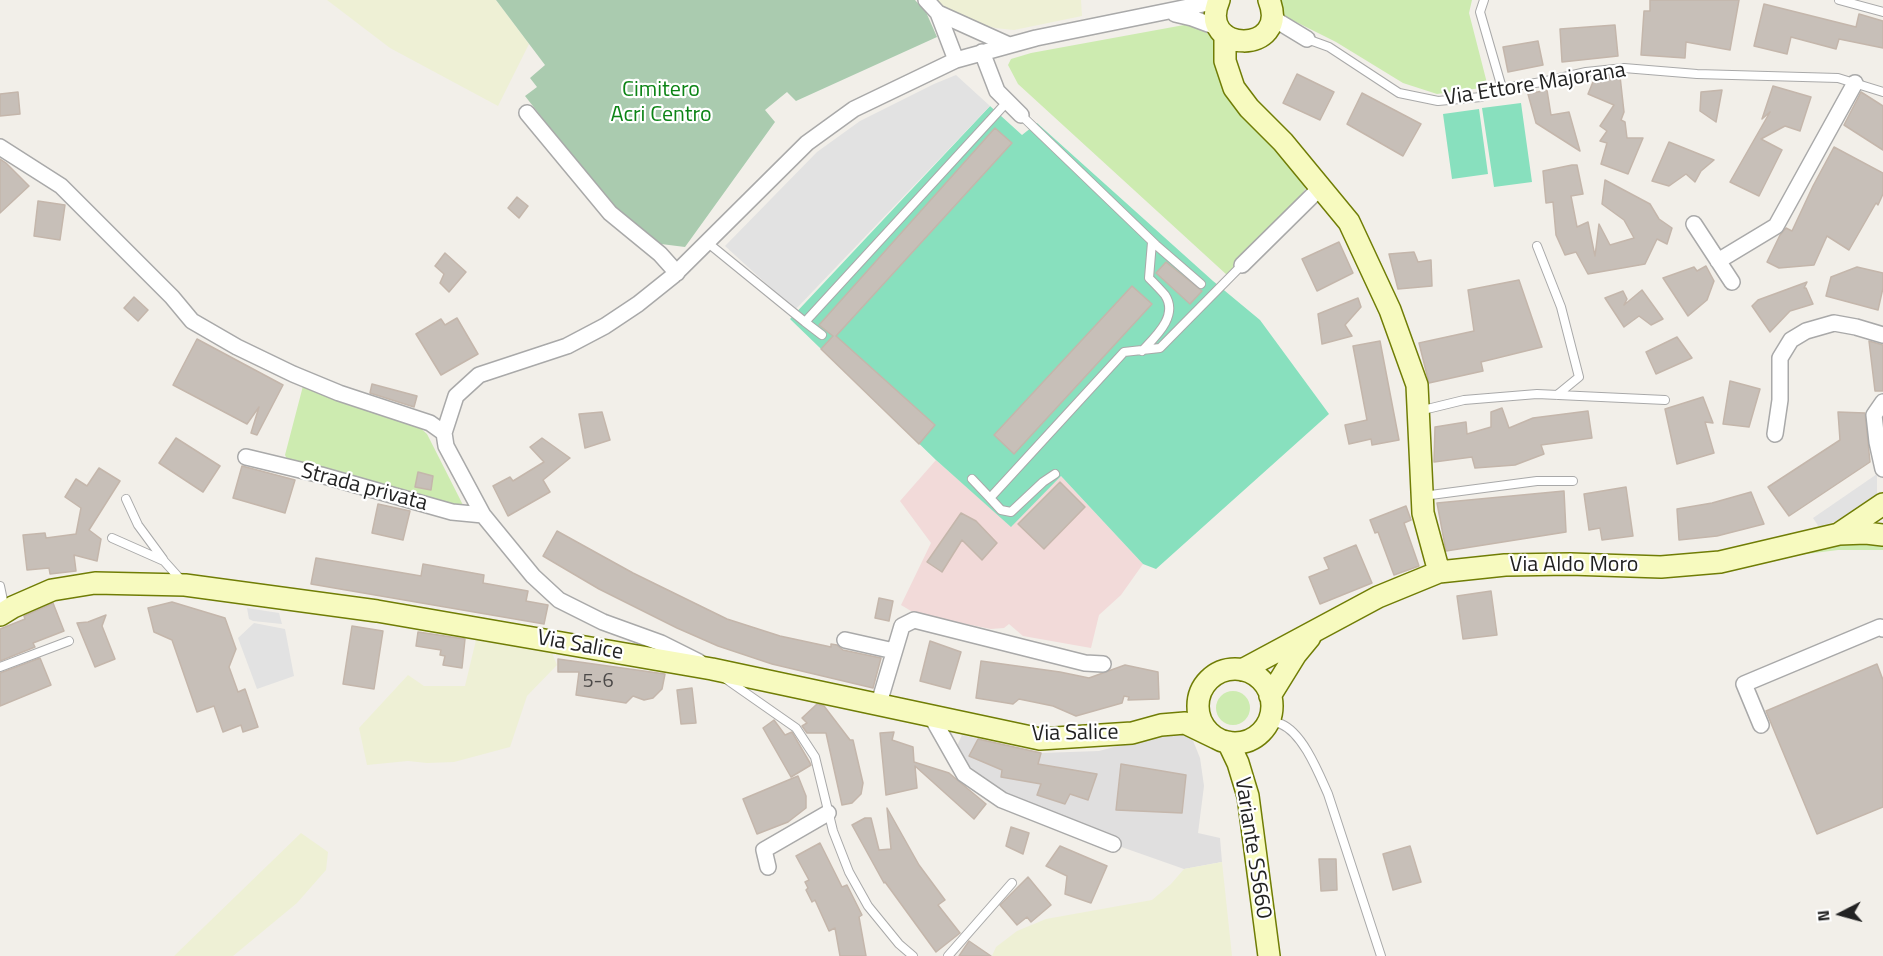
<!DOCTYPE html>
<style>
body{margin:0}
#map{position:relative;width:1883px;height:956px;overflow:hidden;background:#f2efe9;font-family:"Titillium Web",sans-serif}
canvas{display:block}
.north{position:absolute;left:1811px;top:884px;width:60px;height:60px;-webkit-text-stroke:4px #fff;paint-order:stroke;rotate:264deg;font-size:16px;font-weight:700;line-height:24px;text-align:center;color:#222}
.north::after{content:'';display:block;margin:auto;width:21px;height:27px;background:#222;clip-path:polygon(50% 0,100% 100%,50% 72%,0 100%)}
</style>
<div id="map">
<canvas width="1883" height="956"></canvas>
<div class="north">N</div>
</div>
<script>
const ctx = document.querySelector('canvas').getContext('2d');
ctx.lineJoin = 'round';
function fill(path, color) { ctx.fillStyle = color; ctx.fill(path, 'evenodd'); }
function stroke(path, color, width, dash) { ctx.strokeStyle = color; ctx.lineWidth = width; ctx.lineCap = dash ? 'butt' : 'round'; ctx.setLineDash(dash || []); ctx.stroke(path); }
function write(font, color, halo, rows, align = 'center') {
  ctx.font = font + ' "Titillium Web",sans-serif'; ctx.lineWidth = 4.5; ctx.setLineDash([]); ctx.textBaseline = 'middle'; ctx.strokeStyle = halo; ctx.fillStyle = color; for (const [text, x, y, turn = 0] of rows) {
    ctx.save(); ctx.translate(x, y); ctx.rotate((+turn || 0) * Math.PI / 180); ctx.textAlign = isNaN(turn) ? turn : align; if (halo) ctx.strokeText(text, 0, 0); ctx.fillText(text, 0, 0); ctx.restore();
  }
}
fill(new Path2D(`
 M1190,733L1200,758L1204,786L1198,833L1220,838L1222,862L1184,869L1113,844L1002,800L953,755L962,735L1041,753L1099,751L1159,735Z`), '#e0dfdf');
fill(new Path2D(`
 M936,460L1011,526L1061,476L1143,564L1121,595L1099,615L1091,648L1023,636L1009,624L1004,628L991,629L916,614L901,605L931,543L900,501Z`), '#f2dad9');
fill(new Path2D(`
 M327,0H496L529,44L498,106L390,48Z
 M937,0H1081L1082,16L1014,30L995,28L971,21L941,5Z
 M476,640L552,653L557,665L527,696L510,747L454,762L427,763L408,761L367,765L359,728L408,675L424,686H465Z
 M301,833L328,852L326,870L297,903L233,956H174Z
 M1222,862L1232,956H992L996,947L1017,931L1046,919L1152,900L1171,884L1184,869Z`), '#eef0d5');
fill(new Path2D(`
 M1275,0H1472L1469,13L1488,87L1437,94L1403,83L1336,42L1280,14Z
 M1184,25L1194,26L1212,36L1286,158L1308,184L1297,203L1287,214L1270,227L1236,269L1227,275L1018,84L1008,65L1011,59L1031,53Z
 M303,386L347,404L417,425L427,434L464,507L378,483L288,461L285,455Z
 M1883,539V550H1838L1798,555L1829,545Z
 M1216 708a17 17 0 1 1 34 0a17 17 0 1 1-34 0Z`), '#cdebb0');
fill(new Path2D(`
 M496,0H915L926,12L937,37L796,101L787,92L765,110L775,122L685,247L653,243L602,194L525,96L537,87L530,78L545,65Z`), '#aacbaf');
fill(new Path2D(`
 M1521,103L1532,182L1494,187L1482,108Z
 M990,106L1022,135L1037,123L1213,281L1260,320L1329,414L1156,569L1143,564L1061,476L1011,527L936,460L790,319Z
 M1479,109L1488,174L1452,179L1443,114Z`), '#88e0be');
fill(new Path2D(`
 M956,75L990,106L795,310L725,246L817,152L860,121L934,84Z
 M1877,474V496L1843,519L1819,527L1813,518Z
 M247,608L279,613L282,624L253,621L249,619Z
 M254,623L285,629L294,676L257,689L238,638Z`), '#e2e2e2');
const building = new Path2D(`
 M1650,0H1739L1730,50L1686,42L1685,58L1641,55L1644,11H1650Z
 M1764,4L1856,27L1859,14L1883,21V48L1839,39L1836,49L1791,37L1787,54L1754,46Z
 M1615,25L1618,56L1562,62L1560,29Z
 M1538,41L1543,65L1508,72L1503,47Z
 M1297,74L1334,92L1320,120L1283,103Z
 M1617,75L1620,76L1624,112L1621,120L1625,122L1627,138H1643L1628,174L1601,164L1607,143L1600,141L1607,131L1600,126L1614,105L1588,94L1595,77Z
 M1773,86L1811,97L1800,131L1785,126L1761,139L1782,150L1759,196L1730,182L1770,112L1762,119Z
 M1547,90L1551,115L1569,112L1580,151L1536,123L1528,94Z
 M1722,90L1716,122L1700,111L1701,92Z
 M18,92L20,114L0,116V94Z
 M1861,92L1883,106V150L1844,125Z
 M1362,93L1421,124L1403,156L1347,124Z
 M995,128L1012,143L836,336L935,425L919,444L821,349L833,336L819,325Z
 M1669,142L1714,160L1701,171L1695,182L1686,174L1669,186L1652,181Z
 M1834,147L1883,173V194L1878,205L1876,203L1849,250L1827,236L1814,265L1779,268L1767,262L1780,235L1786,228L1792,231L1813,186Z
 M0,159L6,163L29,186L0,213Z
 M1572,165H1577L1583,194L1571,196L1577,227L1588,222L1595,256L1599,224L1610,245L1634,238L1624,220L1602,204L1605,180L1650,204L1659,219L1672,228L1667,244L1657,239L1645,264L1588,274L1576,252L1565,255L1556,235L1553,202L1546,203L1543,171Z
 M517,197L528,206L519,218L508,208Z
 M38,201L65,205L60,240L34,236Z
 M1339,242L1353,273L1317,291L1302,259Z
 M1414,252L1418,262L1431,260L1432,286L1398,289L1389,254Z
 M445,253L466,272L449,292L440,283L444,274L435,266Z
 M1166,262L1202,291L1190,304L1156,273Z
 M1706,266L1714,281L1707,300L1688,316L1663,278L1694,267L1697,271Z
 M1857,267L1883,273V288L1878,310L1826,296L1831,277Z
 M1519,280L1542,347L1481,362L1483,371L1429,383L1419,343L1474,331L1468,290Z
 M1807,282L1804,288H1806L1813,304L1790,311L1770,332L1752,306L1758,300Z
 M1132,286L1152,304L1014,454L994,435Z
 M1642,290L1663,319L1651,325L1639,316L1624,327L1605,298L1623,291L1627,299L1624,305Z
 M134,297L148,310L138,321L124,308Z
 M1358,298L1361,307L1345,325L1352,336L1322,344L1318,314Z
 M457,318L478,354L441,375L416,334L441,319L445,325Z
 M1677,337L1692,358L1656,374L1646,352Z
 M197,339L283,385L257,435L251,433L259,407L247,424L173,385Z
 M1380,341L1399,440L1372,445L1371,439L1349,444L1345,425L1367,420L1353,346Z
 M1869,341L1883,345V391H1875Z
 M1730,381L1760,389L1749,427L1723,424Z
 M372,384L417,396L414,407L370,393Z
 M1703,397L1713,423L1705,422L1714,453L1677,464L1665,409Z
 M1502,408L1509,428L1533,418L1588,411L1592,438L1541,445L1544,454L1515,465L1475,468L1472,457L1434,462L1435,427L1466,422L1467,434L1491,427V412Z
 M602,412L610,440L585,448L579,414Z
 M1838,412L1865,413L1870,462L1789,516L1768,487L1840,440Z
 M176,438L220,466L203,492L159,463Z
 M542,438L570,458L543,480L550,492L508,516L493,486L510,477L513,481L544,462L530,447Z
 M242,466L295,480L285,513L233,498Z
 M99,468L120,481L89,530L101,539L97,561L74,555L76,571L50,574L49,568L27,570L23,535L45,533L46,538L76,534L81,508L65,497L76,479L87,486Z
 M418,472L433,476L431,490L415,487Z
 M1060,482L1085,507L1044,549L1018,524Z
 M1626,487L1633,536L1602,540L1600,528L1589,530L1584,494Z
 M1564,491L1566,532L1446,551L1437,503Z
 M1751,492L1764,524L1717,536L1679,540L1677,509L1712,503Z
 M378,504L410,511L403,540L372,533Z
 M1406,506L1411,520L1404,523L1419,566L1394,575L1378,532L1375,533L1370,520Z
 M961,513L976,521L997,543L982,560L962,540L942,572L927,562Z
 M557,531L633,573L727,619L780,636L831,647V644L837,645L843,650L881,658L873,688L772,664L718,646L677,628L599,589L543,556Z
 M1356,545L1372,583L1320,604L1309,577L1329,569L1324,558Z
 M316,558L421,576L423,564L484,575L483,583L528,591L526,601L548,605L544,624L311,584Z
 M1491,591L1497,635L1463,639L1457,596Z
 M879,598L893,601L889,621L875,618Z
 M172,602L225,618L236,649L229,667L238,692L245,689L258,727L243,732L241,725L223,732L214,706L197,712L172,640L154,632L148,608Z
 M53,603L64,631L33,643L35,647L0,661V629L25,619L24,616Z
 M106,615L102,626L115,659L95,667L77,623L88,622Z
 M352,626L383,631L374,689L343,684Z
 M418,632L465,639L462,668L443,665L445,656L440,655L441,650L416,646Z
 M930,641L961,652L950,689L920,681Z
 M40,658L51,685L0,706V673Z
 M558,659L665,674L662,689L653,698L644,700L633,696L626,703L576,695L579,672H558Z
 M981,661L1060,672L1089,678L1125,665L1158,672L1159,699L1128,700L1129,697L1124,696L1122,703L1076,716L1053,706L1019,699L1013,704L976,698Z
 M1877,664L1883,680V807L1817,834L1766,711Z
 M692,688L696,723L681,724L677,690Z
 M817,704L824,706L850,740H853L863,783L861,794L852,803L842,805L826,733H807L802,726L807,723L802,718Z
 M774,720L785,735L792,732L810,763L811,765L791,777L763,728Z
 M894,732L892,740L913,747L914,762L949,773L986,804L974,819L915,766L917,788L886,795L880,733Z
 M978,739L1041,753L1038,764L1097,774L1088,800L1070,794L1065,804L1037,795L1041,784L1001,777L1002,770L969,756Z
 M1121,764L1186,775L1182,813L1116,810Z
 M798,776L806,796V808L788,822L757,834L743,799Z
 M887,808L919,865L945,900L938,905L960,933L936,952L885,882L884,883L852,825L865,818H871L879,850L891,849Z
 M1011,827L1029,833L1023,854L1006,846Z
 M820,843L842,887L847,885L862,915L859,917L866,956H840L835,928L829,931L815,900L812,902L806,890L808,888L805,882L809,880L796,856Z
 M1060,846L1107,866L1091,903L1065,894L1067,876L1046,866Z
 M1410,846L1421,882L1393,890L1383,854Z
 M1319,859H1336L1337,890L1321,891Z
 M1028,877L1051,905L1031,922L1027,917L1017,925L1000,905Z
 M969,941L991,956H959Z`);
fill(building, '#c7bfb8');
stroke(building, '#c4b6ab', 1.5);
const service = new Path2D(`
 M1484,0L1480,12L1502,88
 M1839,0L1883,12
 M1307,39L1329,47L1399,93L1438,101L1481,97L1502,88L1542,82L1586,72L1624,68L1697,74L1838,78L1883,92
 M1021,115L1156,245L1201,284
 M708,243L805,322
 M1537,246L1561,307L1579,377L1557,395
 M822,335L805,322L1007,102
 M1142,351C1155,337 1179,316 1165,295C1160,289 1154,283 1149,278L1152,242
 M1419,411L1464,400L1537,394L1665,400
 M1055,474L1043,482L1011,512L1001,510L990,498L1124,352L1160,348L1242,265
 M972,479L990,498
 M1423,496L1537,481H1573
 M126,499L138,525L163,559
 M112,538L164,561L182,581
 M0,586L5,610
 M0,667L69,641
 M723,677L796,728L815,757L833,831L849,872L868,906L899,944L913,956
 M1267,724C1272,723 1277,722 1281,724C1303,733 1319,774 1328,794L1381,956
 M948,956L1012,883`);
const minor = new Path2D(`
 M926,0L938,13
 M1175,14L1192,18L1219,28
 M1272,14L1279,22L1307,39
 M982,52L997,91L1021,115
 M956,60L938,13L1009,45
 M527,113L610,213L660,254L677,273
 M0,147L61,186L172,297L192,321L237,347L293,374L339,393L430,423L444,433
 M1694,224L1732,282
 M1718,261L1776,226L1855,83
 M1242,265L1320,188
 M1883,402L1874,415L1877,442L1883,469
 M1775,434L1780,400V358L1791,340L1806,331L1834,323L1856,327L1883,335
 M246,457L321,475L452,512L483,515
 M845,640L894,651
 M699,662L661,643L603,622L559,600L533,576L483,515L446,446L444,433L456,396L479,375L567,346L605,326L638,304L673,276L807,143L854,109L956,60L1036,38L1218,1
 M879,703L902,626L914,620L1085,663L1103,664
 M930,714L964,774L1002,800L1113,844
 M1761,725L1744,684L1880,627L1883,629
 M768,867L764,850L828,813`);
const secondary = new Path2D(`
 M1219,0C1196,54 1291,55 1269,0
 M1225,35V61L1234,88L1249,108L1283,142L1349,222L1390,310L1417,385L1423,513L1439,572
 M1840,533L1883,504
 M0,615L13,607L52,590L95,583L185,585L377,611L712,669L1040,739L1132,733L1161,725L1185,723L1216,738
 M1198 706a37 37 0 1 1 74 0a37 37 0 1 1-74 0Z
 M1242,670L1378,597L1439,572L1505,565L1570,564L1661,567L1720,562L1839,534L1866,533L1883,535
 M1270,696L1296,654L1310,637
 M1228,742L1238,763L1248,796L1269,956`);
stroke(service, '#a9a9a9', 10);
stroke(minor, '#a9a9a9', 18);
stroke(secondary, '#707d05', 24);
stroke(service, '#fff', 8);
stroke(minor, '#fff', 15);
stroke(secondary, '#f7fabf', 21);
write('20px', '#4b4948', null, [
 ["5-6",598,682]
]);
write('22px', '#222', '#fff', [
 ["Via Ettore Majorana",1535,85,-9],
 ["Strada privata",364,488,15],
 ["Via Aldo Moro",1574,566],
 ["Via Salice",580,646,10],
 ["Via Salice",1075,734,-1],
 ["Variante SS660",1252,848,81]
]);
write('22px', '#0c8416', '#fff', [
 ["Cimitero",661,91],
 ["Acri Centro",661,116]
]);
</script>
